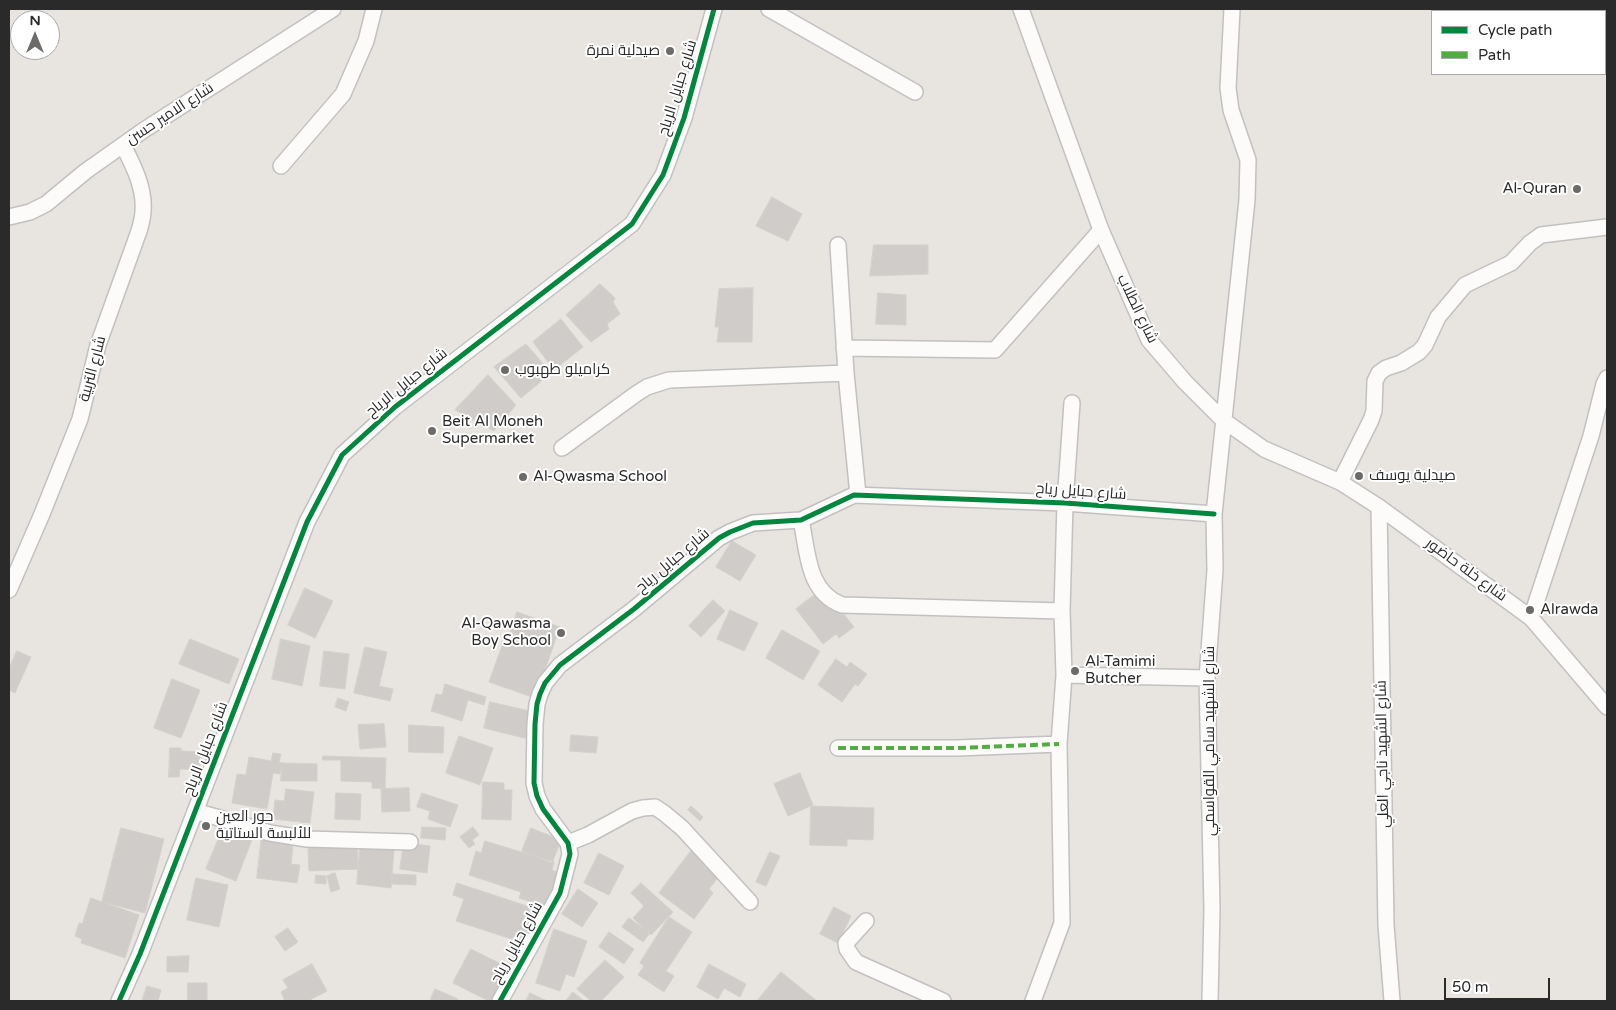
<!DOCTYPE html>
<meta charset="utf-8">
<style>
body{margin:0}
#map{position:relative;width:1616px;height:1010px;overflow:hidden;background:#e8e4e0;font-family:"Varela Round",sans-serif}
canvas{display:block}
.frame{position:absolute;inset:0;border:10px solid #2a2a2a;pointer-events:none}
.legend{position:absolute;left:1431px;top:10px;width:175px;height:65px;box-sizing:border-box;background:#fff;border:1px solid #aaa;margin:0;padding:6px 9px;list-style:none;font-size:15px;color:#2a2a2a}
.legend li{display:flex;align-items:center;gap:10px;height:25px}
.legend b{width:25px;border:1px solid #aaa}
.north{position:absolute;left:10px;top:10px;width:50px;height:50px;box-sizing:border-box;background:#fff;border:1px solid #aaa;border-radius:50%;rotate:0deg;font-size:14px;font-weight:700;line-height:20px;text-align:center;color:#2a2a2a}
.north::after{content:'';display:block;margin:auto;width:18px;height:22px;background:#6c6b6a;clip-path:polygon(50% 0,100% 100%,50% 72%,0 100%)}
.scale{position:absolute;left:1444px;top:978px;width:106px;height:22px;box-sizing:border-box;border:2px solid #2a2a2a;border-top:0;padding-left:6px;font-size:15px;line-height:18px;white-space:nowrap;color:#2a2a2a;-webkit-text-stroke:4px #fff;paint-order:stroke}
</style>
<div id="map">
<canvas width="1616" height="1010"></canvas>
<div class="frame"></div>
<ul class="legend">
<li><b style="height:6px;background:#00873e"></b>Cycle path</li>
<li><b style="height:6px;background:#53ab44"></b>Path</li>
</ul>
<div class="north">N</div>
<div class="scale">50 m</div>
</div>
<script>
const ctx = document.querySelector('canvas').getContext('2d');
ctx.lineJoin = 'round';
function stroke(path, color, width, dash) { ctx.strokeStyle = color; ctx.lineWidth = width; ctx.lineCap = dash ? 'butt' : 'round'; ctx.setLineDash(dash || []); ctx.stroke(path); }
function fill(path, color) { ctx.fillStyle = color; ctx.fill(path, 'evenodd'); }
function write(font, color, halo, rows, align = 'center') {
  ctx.font = font + ' "Varela Round",Cairo,sans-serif'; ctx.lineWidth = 4; ctx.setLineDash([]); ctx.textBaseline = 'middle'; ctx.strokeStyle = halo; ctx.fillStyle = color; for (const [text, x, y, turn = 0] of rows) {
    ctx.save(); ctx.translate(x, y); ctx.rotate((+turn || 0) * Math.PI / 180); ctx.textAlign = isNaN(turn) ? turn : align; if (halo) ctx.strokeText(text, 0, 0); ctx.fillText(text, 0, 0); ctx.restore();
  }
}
stroke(new Path2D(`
 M1562,9L1566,11
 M1605,32L1607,33`), '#95dae9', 4.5);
const building = new Path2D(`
 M772,197L802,214L788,241L756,226Z
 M874,245H928V274L870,276Z
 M600,284L615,298L613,302L620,314L607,324L609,329L591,342L566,315Z
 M753,288L752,342H717L719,327H715L719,289Z
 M878,293L906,295V325L876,324Z
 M561,319L583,347L554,370L533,342Z
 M526,344L551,373L521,398L494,367Z
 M488,375L516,405L494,431L455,410Z
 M732,541L756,555L740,581L716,567Z
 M305,588L333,601L315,638L288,625Z
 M821,590L840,615L843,613L854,627L839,638L836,634L823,644L796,609Z
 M713,600L725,611L701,637L689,626Z
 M730,610L758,623L744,651L717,639Z
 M517,612L560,627L535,698L489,682L503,643L506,644Z
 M782,630L820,651L803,680L766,658Z
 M190,639L239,659L229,684L179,664Z
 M281,639L310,646L302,686L272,679Z
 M365,647L387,652L379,686L393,689L390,701L354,693Z
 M17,651L31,657L15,693L9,690V669Z
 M324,651L349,654L345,689L320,686Z
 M836,659L847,667L850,662L867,674L858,686L855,684L842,702L818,685Z
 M172,679L200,690L181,738L154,728Z
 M445,684L486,697L484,705L468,700L462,721L431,711L436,694L442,695Z
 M338,698L349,702L346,711L335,707Z
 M490,702L534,712L528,739L484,728Z
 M384,724L386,747L360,749L358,725Z
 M409,725L444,727L443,753L409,752Z
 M571,735L598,737L596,753L570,751Z
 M459,736L493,748L480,785L446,773Z
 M170,748H181V751L201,752L200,770L180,769L179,777H169Z
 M273,753L281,754L279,762L282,763L280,774L273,773L267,809L232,803L237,774L246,775L249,757L271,761Z
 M323,756L386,758L385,789L372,788V782L341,781V760H323Z
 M282,763L317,764V781H281Z
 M800,773L813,805L788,816L774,784Z
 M483,782L504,783V790H512L511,820L482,819Z
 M409,788L410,811L382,812L381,789Z
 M286,789L314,792L310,823L273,819L275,800L284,801Z
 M336,793L361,794L360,820L335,819Z
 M422,793L458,805L450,827L428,819L430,811L417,807Z
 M691,806L703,817L700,821L688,810Z
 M811,806L874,808L873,840L847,839V846L810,845Z
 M226,821L255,832L236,881L206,869Z
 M422,827L446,828L445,840L421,838Z
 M473,827L479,835L472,840L475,844L469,848L460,837Z
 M121,828L164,839L145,913L102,902Z
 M531,828L561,840L552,863L522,851Z
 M262,834L294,836L291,864L300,865L297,883L257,878Z
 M485,841L554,862L552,870L562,874L559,885L554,884L547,907L519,898L521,892L469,875L476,851L481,853Z
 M404,843L430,846L427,873L400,869Z
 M357,844L358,869L309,871L308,846Z
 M360,847L394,850L391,888L357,884Z
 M694,847L704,854L700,860L720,875L709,889L713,893L694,919L659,893Z
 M770,852L780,856L766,886L756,882Z
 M599,853L624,866L609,895L584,883Z
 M335,873L340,889L331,892L327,876Z
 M392,874L416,875V885L392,884Z
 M316,875L326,876V884L315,883Z
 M196,878L228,885L219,927L187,920Z
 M457,883L536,909L524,943L456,921L464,899L453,895Z
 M641,883L673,912L651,935L633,918L644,906L631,893Z
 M578,889L598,903L582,927L562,914Z
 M91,898L139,915L125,958L81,943L82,939L75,936L79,923L82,924Z
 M834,907L851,916L838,943L820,934Z
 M669,917L692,932L666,971L674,976L664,992L638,975L644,966L640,963Z
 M629,918L650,933L643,942L622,927Z
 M288,928L298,942L285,951L275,937Z
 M554,929L587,941L574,977L566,974L560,991L536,983Z
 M609,932L634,949L624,964L599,947Z
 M471,949L509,968L493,1001H489L453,983Z
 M189,956L188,972H167V957Z
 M605,960L624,977L601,1001H591L577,989Z
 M312,964L327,991L308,1001H285L281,992L288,988L283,980Z
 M709,964L746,984L740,997L724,988L718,999L697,987Z
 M781,972L817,1001H757Z
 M188,983H207V1001H188Z
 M147,986L161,990L158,1001H142Z
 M435,989L458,999L457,1001H430Z
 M573,992L584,1001H566Z
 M530,993L547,1001H526Z`);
fill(building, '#cfccc9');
stroke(building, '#d3d0cc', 1);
const minor = new Path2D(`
 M769,9L915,92
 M1021,9L1101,230L1149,340L1185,382L1223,420L1264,449L1340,482L1379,507L1531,618L1607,707
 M281,166L343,94L366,41L374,9
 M9,217L30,212L46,204L86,171L144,130L333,9
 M838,245L846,373L858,495
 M844,348L995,350L1101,230
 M562,448L636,394L647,387L669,380L846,373
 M1340,482L1371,420L1374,411L1375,381L1379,373L1386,368L1401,363L1419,352L1425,345L1438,317L1465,285L1511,263L1530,243L1541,235L1607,227
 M1379,507L1386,925L1392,1001
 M801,520C808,552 807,592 842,605L1062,611
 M9,590L42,514L80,419L98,345L139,231C141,224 143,218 143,211C145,188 133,165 123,145
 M1531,618L1591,436L1604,384L1607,378
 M1064,675L1207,678
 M838,748H957L1059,744
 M195,811L270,833L307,839L410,842
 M568,843L588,835L632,811L643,808L655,807L664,813L682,828L750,902
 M866,921L846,943L847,949L856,962L943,1001
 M119,1001L140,954L307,522L342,455L395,407L632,224L663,175L684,118L714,9
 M500,1001L560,893L570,854L568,843L543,809L537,796L534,783L535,724L537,704L540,694L545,683L560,665L634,609L719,538L730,532L753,523L801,520L854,495L1065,503L1214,514
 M1033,1001L1062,923L1059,744L1064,675L1062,611L1065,503L1072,403
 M1210,1001L1212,909L1207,678L1215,570L1214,514L1247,200L1248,160L1231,110L1228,88L1232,9`);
stroke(minor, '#c2c1c1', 18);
stroke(minor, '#fcfbfa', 15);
stroke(new Path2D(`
 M838,748H957L1059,744`), '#53ab44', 4, [8, 4]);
stroke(new Path2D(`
 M119,1001L140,954L307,522L342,455L395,407L632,224L663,175L684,118L714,9
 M500,1001L560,893L570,854L568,843L543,809L537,796L534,783L535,724L537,704L540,694L545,683L560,665L634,609L719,538L730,532L753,523L801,520L854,495L1065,503L1214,514`), '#00873e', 5);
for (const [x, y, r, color] of [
 [670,51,5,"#6c6b6a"],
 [1577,189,5,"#6c6b6a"],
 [505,370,5,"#6c6b6a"],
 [432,431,5,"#6c6b6a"],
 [1359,476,5,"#6c6b6a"],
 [523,477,5,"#6c6b6a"],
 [1530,610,5,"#6c6b6a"],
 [561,633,5,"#6c6b6a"],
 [1075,671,5,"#6c6b6a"],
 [206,826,5,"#6c6b6a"]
]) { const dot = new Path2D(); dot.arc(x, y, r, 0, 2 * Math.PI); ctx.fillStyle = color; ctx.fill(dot); stroke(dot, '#fff', 2); }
write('15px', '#2a2a2a', '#fff', [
 ["صيدلية نمرة",660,51,"right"],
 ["Al-Quran",1567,189,"right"],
 ["كراميلو طهبوب",515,370],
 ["Beit Al Moneh",442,422],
 ["Supermarket",442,439],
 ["صيدلية يوسف",1369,476],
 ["Al-Qwasma School",533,477],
 ["Alrawda",1540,610],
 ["Al-Qawasma",551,624,"right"],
 ["Boy School",551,641,"right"],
 ["Al-Tamimi",1085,662],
 ["Butcher",1085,679],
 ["حور العين",216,817],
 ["للألبسة الستاتية",216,834]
], 'left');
write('15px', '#2a2a2a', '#fff', [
 ["شارع حبايل الرياح",678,88,-73],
 ["شارع الامير حسن",170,114,-33],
 ["شارع الطلاب",1137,309,64],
 ["شارع التربية",93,369,-75],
 ["شارع حبايل الرياح",407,383,-39],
 ["شارع حبايل رياح",1081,492,4],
 ["شارع حبايل رياح",673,561,-40],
 ["شارع خلة حاضور",1466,570,36],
 ["شارع الشهيد سامي القواسمي",1210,741,-90],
 ["شارع حبايل الرياح",206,749,-69],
 ["شارع الشهيد ناجي العلي",1383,754,-91],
 ["شارع حبايل رياح",517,943,-61]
]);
</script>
